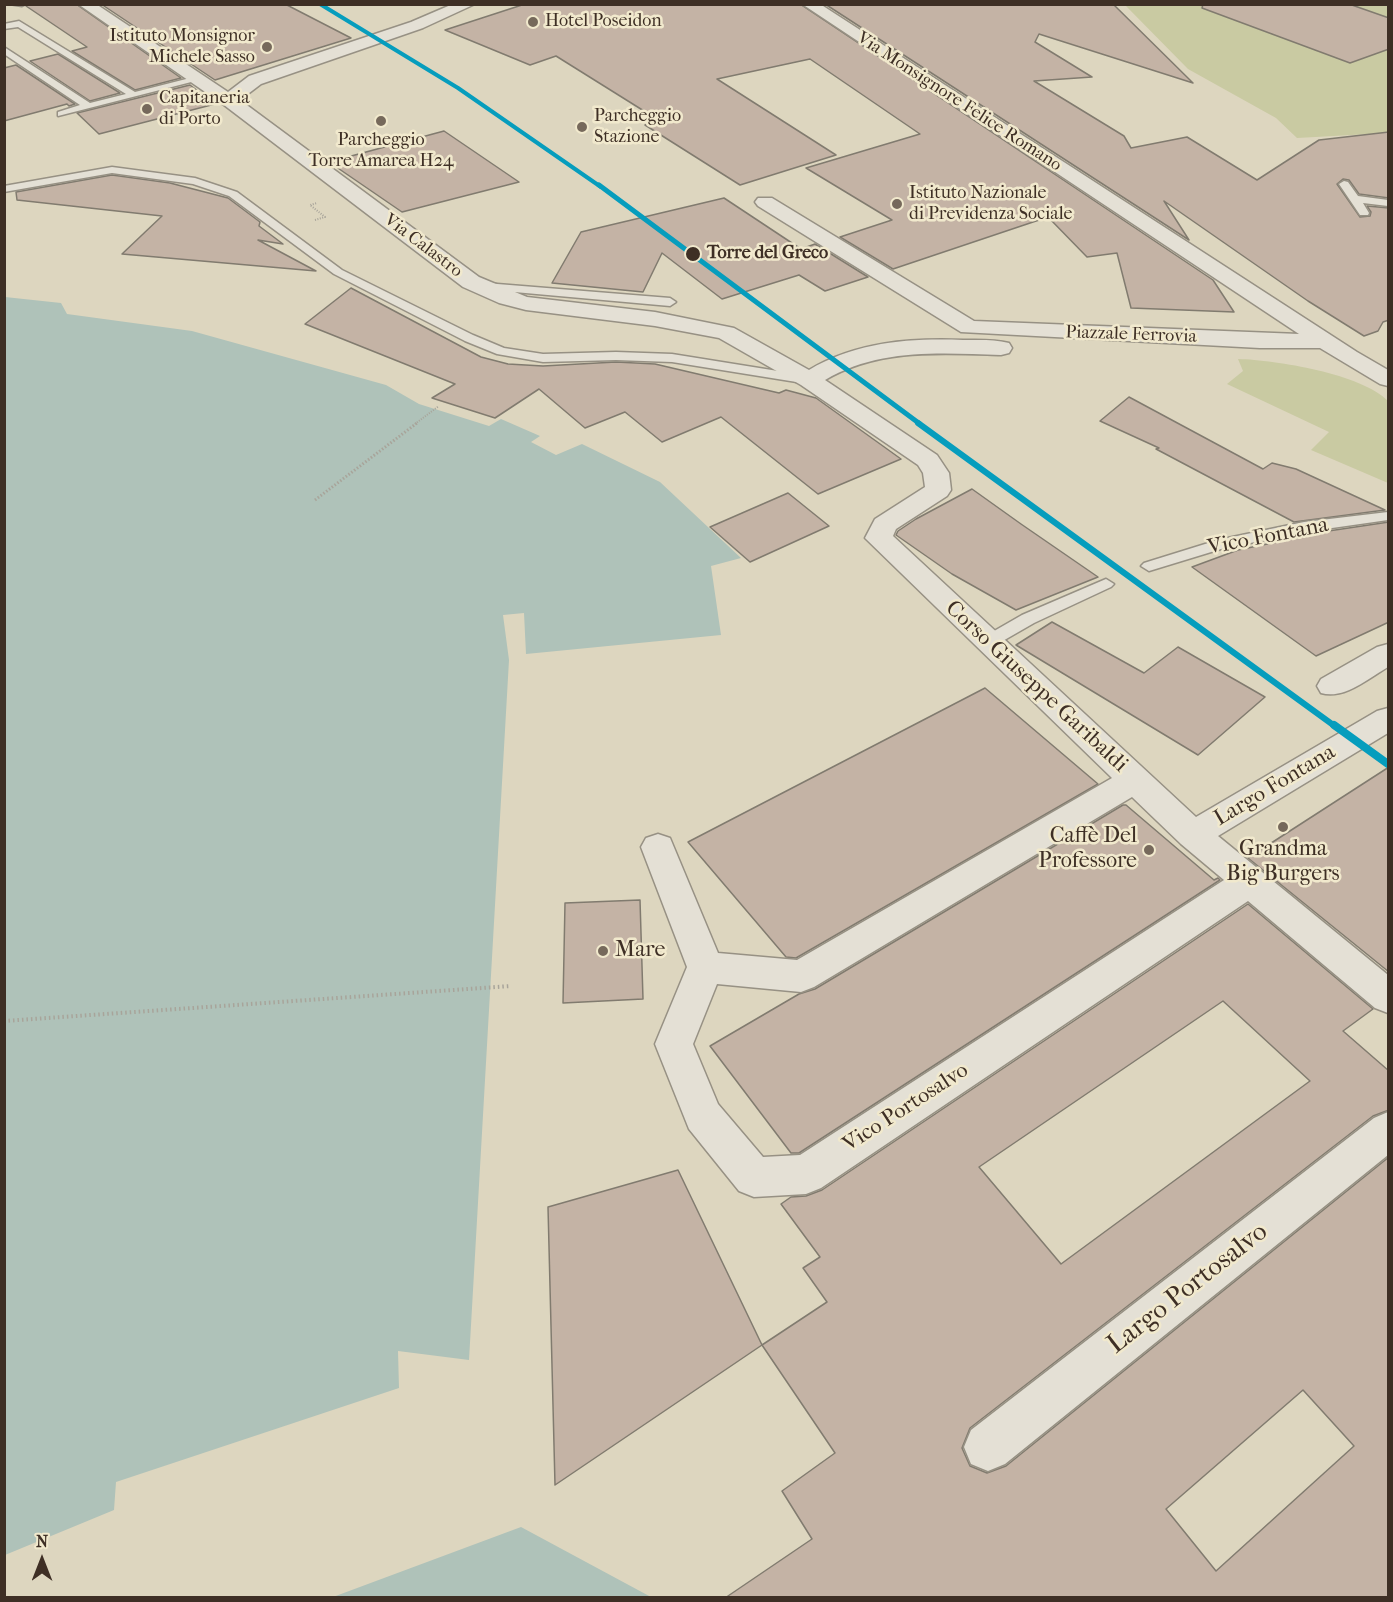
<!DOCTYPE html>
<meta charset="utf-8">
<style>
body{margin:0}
#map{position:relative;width:1393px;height:1602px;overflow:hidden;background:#ddd6bf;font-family:"IM FELL French Canon",serif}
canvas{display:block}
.frame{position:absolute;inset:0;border:6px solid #3e2f25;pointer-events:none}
.north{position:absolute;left:12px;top:1530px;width:60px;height:60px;-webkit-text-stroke:4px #f1e9cd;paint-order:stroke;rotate:0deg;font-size:16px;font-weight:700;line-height:24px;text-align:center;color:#3e2f25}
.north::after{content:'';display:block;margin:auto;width:21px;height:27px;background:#3e2f25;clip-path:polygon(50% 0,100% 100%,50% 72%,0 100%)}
</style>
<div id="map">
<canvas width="1393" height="1602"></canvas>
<div class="frame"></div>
<div class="north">N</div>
</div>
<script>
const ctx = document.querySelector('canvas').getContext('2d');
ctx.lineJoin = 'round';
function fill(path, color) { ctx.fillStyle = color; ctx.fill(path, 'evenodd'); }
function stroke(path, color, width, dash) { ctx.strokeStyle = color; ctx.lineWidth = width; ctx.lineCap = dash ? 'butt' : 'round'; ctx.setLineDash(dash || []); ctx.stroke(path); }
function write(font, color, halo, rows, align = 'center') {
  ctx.font = font + ' "IM FELL French Canon",serif'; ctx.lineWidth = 5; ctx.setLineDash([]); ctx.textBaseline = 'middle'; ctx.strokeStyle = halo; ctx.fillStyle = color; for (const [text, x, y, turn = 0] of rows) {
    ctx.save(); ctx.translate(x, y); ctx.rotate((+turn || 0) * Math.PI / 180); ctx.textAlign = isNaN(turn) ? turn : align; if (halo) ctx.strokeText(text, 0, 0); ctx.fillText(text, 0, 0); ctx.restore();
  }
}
fill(new Path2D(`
 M1125,5H1388V133L1297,138L1276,118L1188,69Z
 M1238,359C1276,360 1362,374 1388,401V483L1311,450L1329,432L1227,384L1243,371Z`), '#c9caa2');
fill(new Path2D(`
 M5,297L61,303L67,314L192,331L386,385L419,404L489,426L501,419L540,436L531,442L556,455L582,444L660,482L741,558L711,566L721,635L526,654L524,613L503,615L509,660L469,1360L398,1351L399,1388L116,1482L114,1510L5,1555Z
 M521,1527L651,1597H333Z`), '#afc2b9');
const building = new Path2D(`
 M28,4H76L181,78L135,90L72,51L87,47L26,6Z
 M101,4H285L351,38L215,80Z
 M525,4H800L1213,280L1234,312L1131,308L1117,253L1087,257L1048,217L893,269L840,237L892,220L806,168L920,134L810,59L717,79L836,155L740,185L645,125L660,121L556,56L530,65L445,30Z
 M825,4H1113L1193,83L1039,34L1035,42L1092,77L1034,81L1124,136L1131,148L1187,137L1257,180L1319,140L1389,132V198L1359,194L1349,180L1343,179L1337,184L1360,217L1370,216L1371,212L1367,206L1389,208V320L1383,322L1378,331L1364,336L1308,301L1164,201L1189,240Z
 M1203,4H1349L1389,18V49L1350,63L1202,8Z
 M58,54L120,93L90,101L30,61Z
 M16,65L75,104L69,106L67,104L4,121V68Z
 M190,85L215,104L99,134L77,113Z
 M444,131L519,182L402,212L329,162Z
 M112,175L170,183L228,198L260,222L259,226L283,244L258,240L316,271L122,254L162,216L17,200L16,192Z
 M724,198L801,249L815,244L868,277L825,291L799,275L722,299L662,253L643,292L552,283L581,232Z
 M351,288L481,357L508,364L543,366L616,362L655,364L779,393L786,390L816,398L901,459L818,494L721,417L662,442L625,412L585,428L539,389L495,418L432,398L455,384L305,324Z
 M1129,397L1263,469L1272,463L1296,469L1385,510L1294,522L1156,449L1159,448L1100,421Z
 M972,489L1021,524L1098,577L1016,610L952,574L896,535L898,531L916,519Z
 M788,493L829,526L750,562L710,527Z
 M1389,522V622L1316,656L1192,567L1238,550L1316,534L1315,533Z
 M1052,622L1144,673L1178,647L1265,697L1198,755L1016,645Z
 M985,688L1098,784L796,958L786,957L688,842Z
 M1389,767V972L1248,858Z
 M1123,805H1126L1214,880L1218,878L1220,880L799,1153H791L710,1046L799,994L815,989Z
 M640,900L643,999L563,1003L565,903Z
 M1248,904L1373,1009L1343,1031L1389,1071V1110L1373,1116L970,1428L962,1448L970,1466L987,1473L1006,1466L1389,1157V1598H725L812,1539L782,1491L835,1453L762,1345L827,1302L803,1268L820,1257L781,1204L791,1197L806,1196L822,1190ZM1223,1001L1310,1081L1061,1264L979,1167ZM1303,1390L1354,1446L1216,1571L1166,1509Z
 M678,1170L762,1345L555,1485L548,1207Z`);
fill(building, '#c4b3a5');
stroke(building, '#817b6f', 1.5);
const service = new Path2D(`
 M9,4H26L22,6Z
 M19,21L135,92L198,76L203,79L58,116V112L80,105L4,54V47L90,103L126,94L18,27L4,29V24Z
 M112,167L195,178L237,192L342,270L473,335L504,348L543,354L616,352L672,354L809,376L815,380L809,384L672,362L616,360L543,362L497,354L465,341L334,274L229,196L193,184L112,173L4,192V186Z
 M1344,181L1348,182L1358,196L1388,200V206L1363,203L1369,213L1368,215H1360L1339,184Z
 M485,283L670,298L676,302L670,306L481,289V285Z
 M1388,512V520L1304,532L1221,549L1149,571L1141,566L1144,563L1218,540L1304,522Z
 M1106,579L1114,584L1111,587L1034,623L994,646H982L980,642L982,638L1022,615Z`);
const minor = new Path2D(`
 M78,4H96L228,92L249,76L411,22L453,4H475L423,28L261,84L240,100L479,277L527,297L655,312L734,328L809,370C856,342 909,338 963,340C978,340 994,339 1009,343L1012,348L1009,353L1001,355C940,353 879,348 825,380L937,455L949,473L951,490L947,496L896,529L893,536L1196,817L1377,711L1388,708V733L1218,836L1388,975V1013L1375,1008L1248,901L821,1188L806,1194L754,1197L739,1191L689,1129L655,1044L687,967L641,847L646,838L658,834L670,838L718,953L797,960L1112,778L865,538L875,519L925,487L923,473L918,465L801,385L719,338L655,326L526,310L499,303L463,287L224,105ZM1132,797L1181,844L1224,880L800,1155L763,1157L718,1104L693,1044L717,984L801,992L814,987Z
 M802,4H820L1357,352L1388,370V386L1380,384L1320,348H1260L961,332L758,206L755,202L758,198H772L974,321L1299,334Z
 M1388,644V667C1369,678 1344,700 1321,693L1317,686L1321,679L1377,647Z
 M1388,1112V1155L1005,1464L988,1471L971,1464L964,1447L971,1430L1374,1118Z`);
stroke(service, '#979184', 3);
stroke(minor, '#979184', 3);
stroke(new Path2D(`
 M315,220L325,217L310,205L317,203
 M415,424L439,406`), '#a8a49a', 2, [1, 1.5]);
stroke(new Path2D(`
 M315,500L417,423`), '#a8a49a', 3, [1.5, 2]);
stroke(new Path2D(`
 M4,1021L511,986`), '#a8a49a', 4, [1.5, 3]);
fill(service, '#e4e0d5');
fill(minor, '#e4e0d5');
stroke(new Path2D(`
 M320,4L458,88L601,187`), '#069dbd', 4);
stroke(new Path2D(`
 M599,185L920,424`), '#069dbd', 5);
stroke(new Path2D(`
 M918,423L1336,727`), '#069dbd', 6);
stroke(new Path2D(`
 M1334,725L1388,764`), '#069dbd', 8);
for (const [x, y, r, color] of [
 [533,22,6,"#76695b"],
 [267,47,6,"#76695b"],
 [147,109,6,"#76695b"],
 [381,121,6,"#76695b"],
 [582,127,6,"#76695b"],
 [897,204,6,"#76695b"],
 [693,254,8,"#3e2f25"],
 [1283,827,6,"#76695b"],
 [1149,850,6,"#76695b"],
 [603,951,6,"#76695b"]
]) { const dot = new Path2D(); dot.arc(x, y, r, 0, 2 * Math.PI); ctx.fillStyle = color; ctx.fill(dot); stroke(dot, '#f1e9cd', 2); }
write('18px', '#3e2f25', '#f1e9cd', [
 ["Hotel Poseidon",545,22],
 ["Istituto Monsignor",255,37,"right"],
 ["Michele Sasso",255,58,"right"],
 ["Capitaneria",159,99],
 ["di Porto",159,120],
 ["Parcheggio",594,117],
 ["Stazione",594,138],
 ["Parcheggio",381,141,"center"],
 ["Torre Amarea H24",381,162,"center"],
 ["Istituto Nazionale",909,194],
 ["di Previdenza Sociale",909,215]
], 'left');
write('18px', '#3e2f25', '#f1e9cd', [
 ["Via Monsignore Felice Romano",959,102,33],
 ["Via Calastro",423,246,37],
 ["Piazzale Ferrovia",1131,335,2]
]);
write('bold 18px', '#3e2f25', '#f1e9cd', [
 ["Torre del Greco",707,254]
], 'left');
write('22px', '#3e2f25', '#f1e9cd', [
 ["Vico Fontana",1268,537,-11],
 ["Corso Giuseppe Garibaldi",1036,687,43],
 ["Largo Fontana",1275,786,-31],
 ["Vico Portosalvo",906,1108,-33]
]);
write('22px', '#3e2f25', '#f1e9cd', [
 ["Caffè Del",1137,837],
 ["Professore",1137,862],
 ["Grandma",1283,850,"center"],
 ["Big Burgers",1283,875,"center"],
 ["Mare",615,951,"left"]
], 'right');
write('27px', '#3e2f25', '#f1e9cd', [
 ["Largo Portosalvo",1188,1289,-38]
]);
</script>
